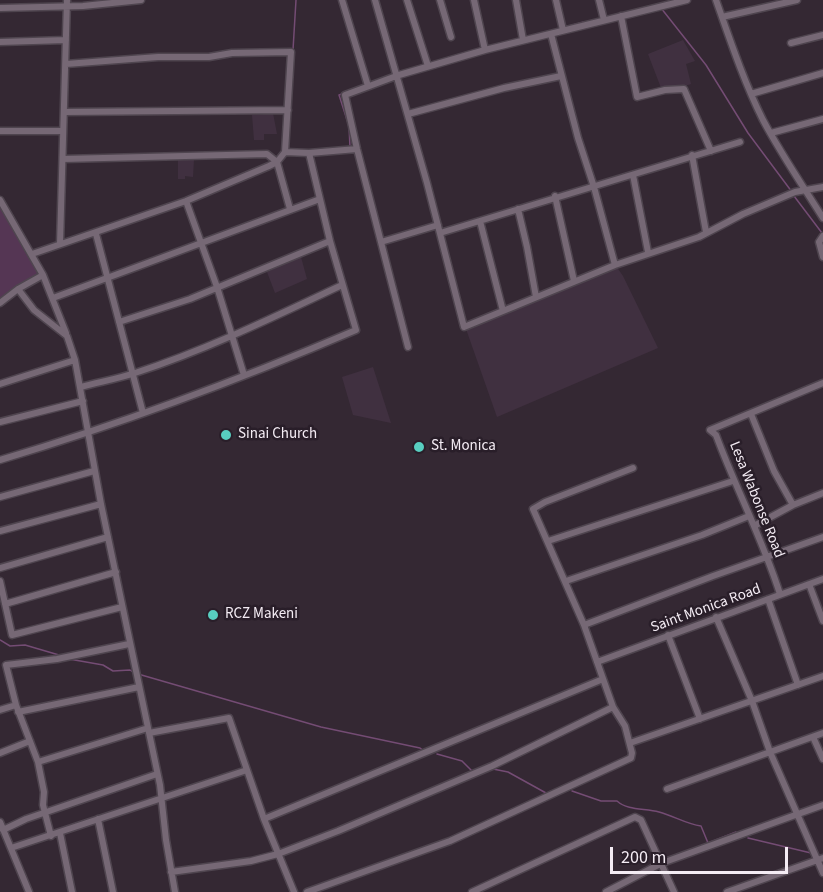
<!DOCTYPE html>
<style>
body{margin:0}
#map{position:relative;width:823px;height:892px;overflow:hidden;background:#342833;font-family:"Source Sans 3",sans-serif}
canvas{display:block}
.scale{position:absolute;left:610px;top:847px;width:178px;height:27px;box-sizing:border-box;border:3px solid #f4ecf4;border-top:0;padding-left:8px;font-size:18px;line-height:21px;white-space:nowrap;color:#f4ecf4;-webkit-text-stroke:4px #291e29;paint-order:stroke}
</style>
<div id="map">
<canvas width="823" height="892"></canvas>
<div class="scale">200 m</div>
</div>
<script>
const ctx = document.querySelector('canvas').getContext('2d');
ctx.lineJoin = 'round';
function fill(path, color) { ctx.fillStyle = color; ctx.fill(path, 'evenodd'); }
function stroke(path, color, width, dash) { ctx.strokeStyle = color; ctx.lineWidth = width; ctx.lineCap = dash ? 'butt' : 'round'; ctx.setLineDash(dash || []); ctx.stroke(path); }
function write(font, color, halo, rows, align = 'center') {
  ctx.font = font + ' "Source Sans 3",sans-serif'; ctx.lineWidth = 5; ctx.setLineDash([]); ctx.textBaseline = 'middle'; ctx.strokeStyle = halo; ctx.fillStyle = color; for (const [text, x, y, turn = 0] of rows) {
    ctx.save(); ctx.translate(x, y); ctx.rotate((+turn || 0) * Math.PI / 180); ctx.textAlign = isNaN(turn) ? turn : align; if (halo) ctx.strokeText(text, 0, 0); ctx.fillText(text, 0, 0); ctx.restore();
  }
}
fill(new Path2D(`
 M683,40L695,61L686,64L691,84L663,93L648,54Z
 M273,113L277,134H264V140H254L252,115Z
 M178,158L194,159L193,177L185,176V179H178Z
 M298,257H301L307,279L275,293L267,272Z
 M616,266L623,276L658,348L497,417L466,329Z
 M373,367L391,423L353,415L342,377Z`), '#403040');
fill(new Path2D(`
 M0,203L39,274L0,301Z`), '#553654');
stroke(new Path2D(`
 M661,8L706,65L748,133L792,192
 M565,27L584,22
 M293,50L296,0
 M413,68L425,64
 M342,94L339,95L349,126L350,148
 M794,196L822,233
 M0,640L10,646L25,645L59,655
 M69,659L103,665L113,671L130,670L133,672
 M138,674L321,727L420,748L424,751
 M437,754L462,761L472,771
 M493,769L508,772L546,793
 M572,791L601,801H617C628,811 645,808 659,812C674,816 686,824 701,826L708,843L736,832
 M748,838L811,853`), '#744c74', 1.5);
const street = new Path2D(`
 M342,0L368,86
 M375,0L427,183L464,327L615,265L699,237L743,214L795,192L823,187
 M407,0L428,66
 M440,0L451,37
 M474,0L485,50
 M516,0L523,40
 M556,0L563,30
 M599,0L604,20
 M716,0C730,40 744,82 763,120C781,154 803,186 823,218
 M0,8L83,6L141,0
 M621,16L637,97L665,90L684,89L711,151
 M722,17L797,0
 M551,34L578,138L594,187L615,265
 M0,42L66,40
 M791,43L823,35
 M751,94L823,73
 M64,112L288,110
 M408,114L504,88L561,76
 M0,131H63
 M771,133L823,119
 M285,152L309,153L357,149
 M692,155L706,232
 M63,159L267,154L277,162L290,209
 M633,175L648,252
 M555,196L574,281
 M0,200L43,275L66,333
 M186,201L217,287L244,375
 M518,209L527,247L536,297
 M480,221L503,311
 M440,233L740,142
 M96,234L143,413
 M823,236L819,242L823,257
 M381,242L438,225
 M60,244L67,0
 M32,254L186,201L269,166L277,162L285,152L291,52L232,53L209,57H158L66,64
 M43,275L18,289L34,310L67,336L75,360L101,504L160,785L166,840L175,892
 M53,298L320,199
 M0,303L18,289
 M119,322L190,299L330,241
 M408,347L357,149L345,95L399,75L485,50L687,0
 M0,384L75,360
 M81,387C99,382 117,379 135,373C206,350 274,317 342,285
 M751,414L774,471L793,505
 M0,422L83,401
 M0,460C121,424 239,380 356,330L330,241L309,153
 M0,497L94,471
 M754,526L793,505L823,493
 M0,531L101,504
 M548,541L733,481
 M0,568L108,537
 M0,581L12,635L122,607
 M566,581L702,535L749,516
 M809,584L823,621
 M780,594C763,540 736,489 716,435L710,430L823,383
 M768,599L798,685
 M5,604L116,572
 M716,617L752,701L770,752L823,873
 M584,625L713,576L823,537
 M668,635L700,719
 M597,662L823,579
 M0,710L16,705
 M18,712L139,687
 M149,733L229,718L264,819L294,892
 M813,737L823,759
 M630,743L823,676
 M0,753L30,741
 M38,762L148,728
 M667,789L823,733
 M98,819L113,892
 M264,819L603,679
 M0,822L29,892
 M3,830L26,819L157,774
 M60,833L72,892
 M51,836L43,805L44,792L38,762L16,705L6,665L57,659L129,644
 M11,848L247,770
 M171,872L251,861L278,854L338,831L492,766L613,707L584,625L533,509L545,502L633,468
 M307,892L450,841L631,758L632,753L625,726L613,707
 M472,892L635,817L641,820L674,892
 M606,892L662,863L823,805
 M727,892L823,858`);
stroke(street, '#4f454f', 9);
stroke(street, '#766875', 6);
for (const [x, y, r, color] of [
 [226,435,6,"#58cec0"],
 [419,447,6,"#58cec0"],
 [213,615,6,"#58cec0"]
]) { const dot = new Path2D(); dot.arc(x, y, r, 0, 2 * Math.PI); ctx.fillStyle = color; ctx.fill(dot); stroke(dot, '#291e29', 2); }
write('15px', '#f4ecf4', '#291e29', [
 ["Sinai Church",238,435],
 ["St. Monica",431,447],
 ["RCZ Makeni",225,615]
], 'left');
write('15px', '#f4ecf4', '#291e29', [
 ["Lesa Wabonse Road",756,500,68],
 ["Saint Monica Road",706,609,-20]
]);
</script>
